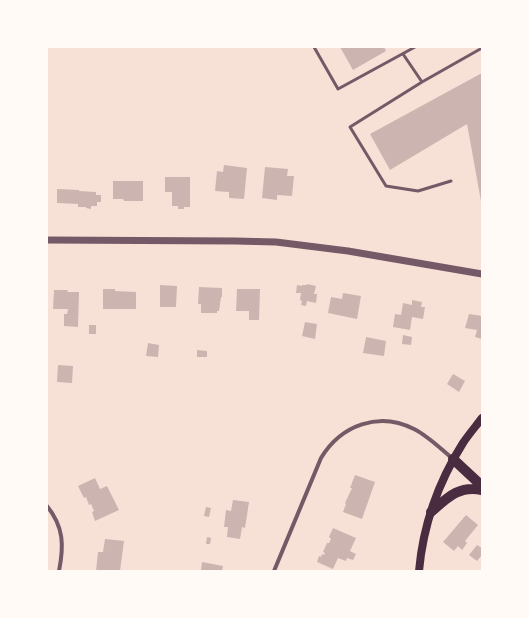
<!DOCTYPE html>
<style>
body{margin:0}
#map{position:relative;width:529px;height:618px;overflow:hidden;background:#f7e1d7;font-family:Figtree,sans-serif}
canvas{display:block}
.frame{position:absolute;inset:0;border:48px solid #fffaf5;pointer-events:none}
</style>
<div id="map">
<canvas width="529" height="618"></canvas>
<div class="frame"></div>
</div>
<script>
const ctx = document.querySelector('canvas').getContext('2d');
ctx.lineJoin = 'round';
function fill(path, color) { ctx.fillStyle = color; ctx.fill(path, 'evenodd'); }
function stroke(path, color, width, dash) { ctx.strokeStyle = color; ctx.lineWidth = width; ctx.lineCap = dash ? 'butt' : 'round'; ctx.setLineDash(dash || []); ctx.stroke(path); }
fill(new Path2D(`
 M340,47H384L386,51L353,70Z
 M482,73V201H481L467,124L390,170L370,134Z
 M224,165L247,168L244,199L229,198V192L215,191L217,171L223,172Z
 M265,167L288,169L287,176H294L292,196L277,195V200L262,198Z
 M165,177H190V207H184V209H178V206H172V192H165Z
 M113,181H143V201H124L123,199H113Z
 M57,189L79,190V191L96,192V195H101V202H97V206H91V209L86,208V207H78V204L57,203Z
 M307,284L316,286L314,294H317L316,303L307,301L306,306L301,305L302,301L300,300L301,293H296L297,285L302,286V285H307Z
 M160,285L177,286L176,307H160Z
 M199,287L222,288V297H221L219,311H217V313H201V304H198Z
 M103,289H115V291L136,292V309H103Z
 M237,289H260L259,320H249V311H236Z
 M54,290H68L67,292H79L78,327L64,326V314H67L68,309H53Z
 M343,293L361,296L357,319L328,313L331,297L342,299Z
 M412,300L422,302L421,307H425L423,319L412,317L410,330L393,327L395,314L401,315L403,303L412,305Z
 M469,314L482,316V339L475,337L477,330L465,328Z
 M305,322L317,324L315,339L302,336Z
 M89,325H96V334H89Z
 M403,335L412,337L411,345L402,344Z
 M366,337L386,341L384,356L363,353Z
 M148,343L159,345L158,357L146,356Z
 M197,350L207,351V357H197Z
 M58,365L73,366L72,383L57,382Z
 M453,374L465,381L459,392L447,384Z
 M355,475L375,482L362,519L343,512L346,504L345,503L352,488H350Z
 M95,478L100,489L107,486L119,510L95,521L92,512L94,511L91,504L89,505L86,497L84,498L78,486Z
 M233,500L249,502L245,528L242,527L240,539L227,537L228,527H224L226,510L231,511Z
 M206,507L211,508L209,517L204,516Z
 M466,515L478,525L465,541L467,543L462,550L458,546L454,551L443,542Z
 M333,528L356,538L350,551L356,554L353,560L347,558L346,561L338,558L333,569L317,562L319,556L321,557L322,554L324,555L325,553L323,552L327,543H329L331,539L329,537Z
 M207,537L211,538L210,544H206Z
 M105,539L124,541L120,571H96L98,552H103Z
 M477,545L482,548V555L477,561L469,555Z
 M202,562L223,566L222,571H201Z`), '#ccb4b1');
stroke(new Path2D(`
 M314,47L338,89L415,47
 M403,54L422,82L350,127L386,186L418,191L451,181
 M422,82L482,48`), '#755966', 3);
stroke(new Path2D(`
 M47,506C64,527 64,546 59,571
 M274,571L321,458C341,425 379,411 414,429C428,436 441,449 453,459`), '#755966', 4);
stroke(new Path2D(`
 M47,240L235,241L276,242L348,251L482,274`), '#755966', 7);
stroke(new Path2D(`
 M419,571C423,526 439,481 463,443C469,434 476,426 482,418`), '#4a2c40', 8);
stroke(new Path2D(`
 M453,459L482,486
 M431,512C447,498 459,485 482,490`), '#4a2c40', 10);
</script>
